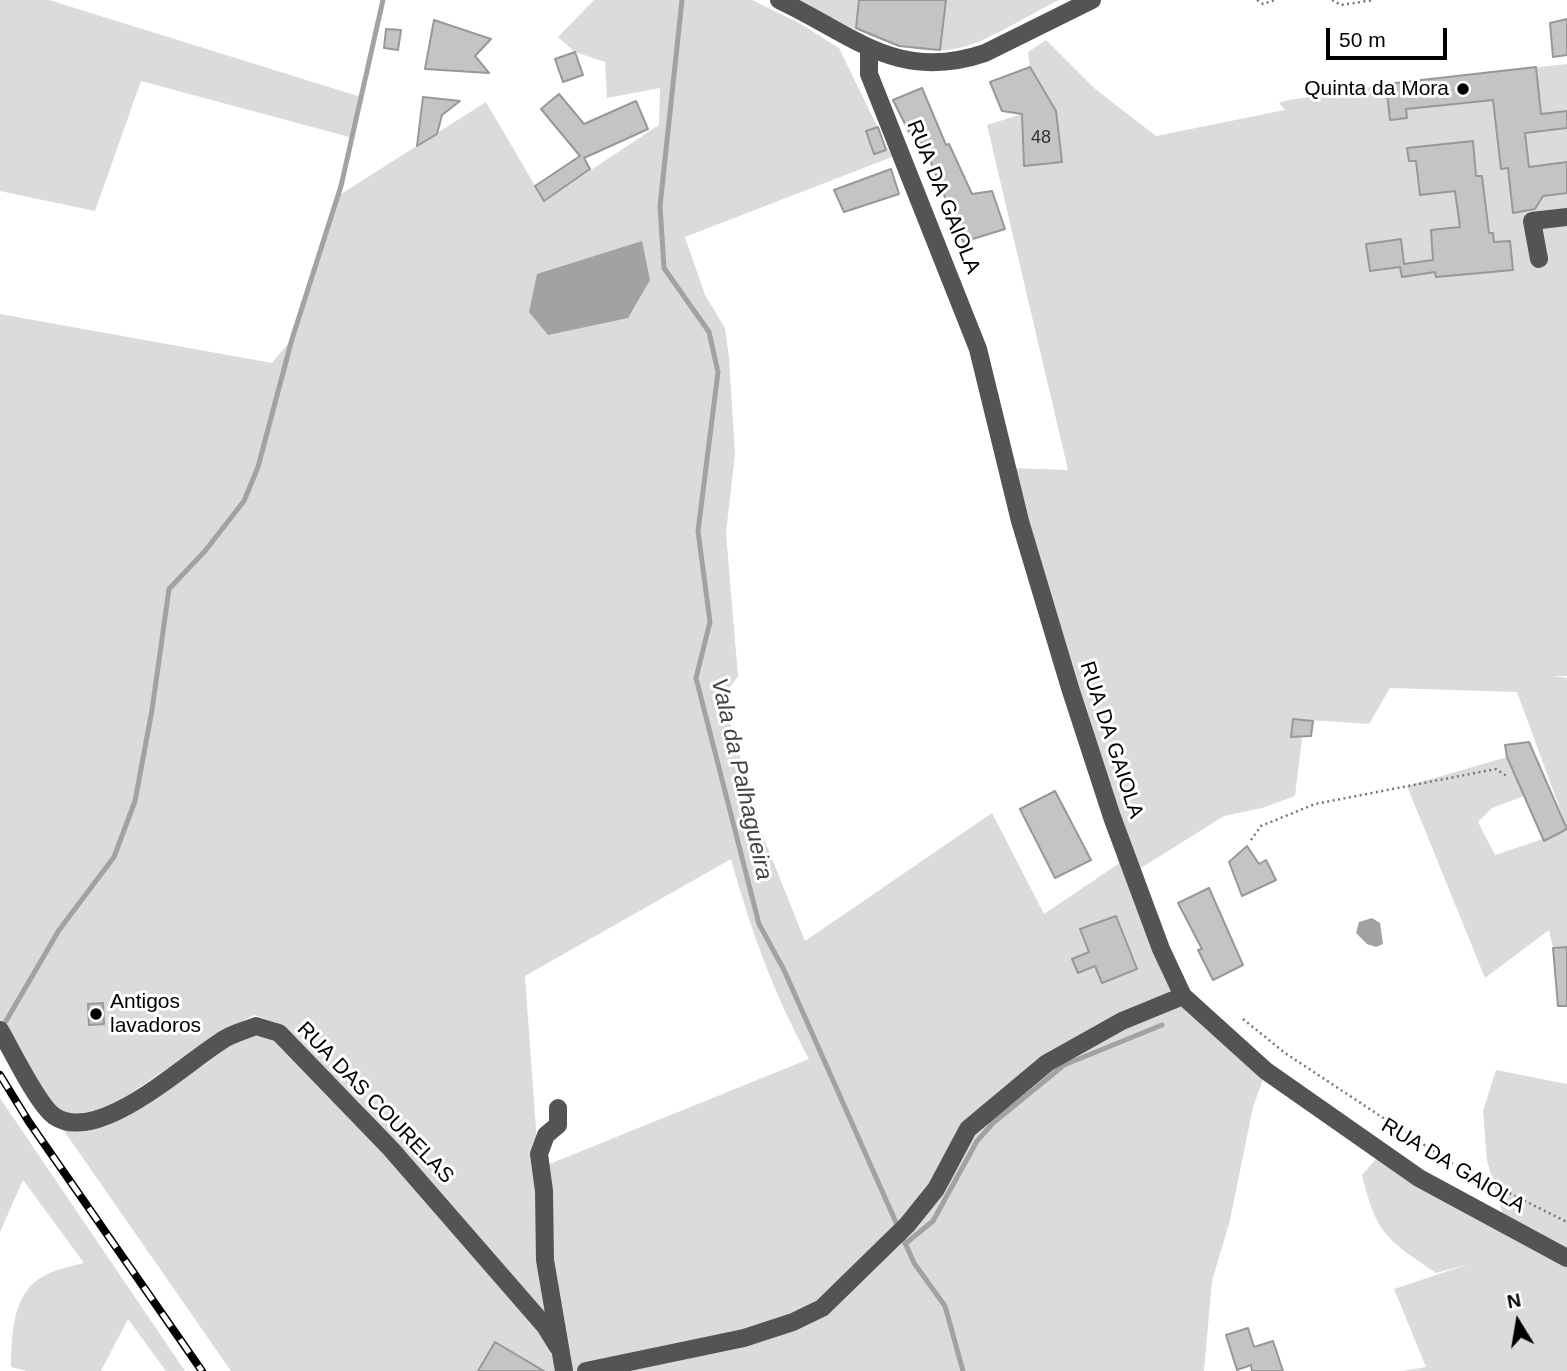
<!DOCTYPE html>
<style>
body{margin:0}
#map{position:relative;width:1567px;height:1371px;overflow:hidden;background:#fff;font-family:Helvetica,sans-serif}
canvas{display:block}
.north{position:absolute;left:1483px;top:1287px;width:70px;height:70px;-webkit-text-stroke:5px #fff;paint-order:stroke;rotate:349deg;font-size:19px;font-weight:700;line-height:28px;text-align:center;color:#000}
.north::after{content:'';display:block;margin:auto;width:24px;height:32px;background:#000;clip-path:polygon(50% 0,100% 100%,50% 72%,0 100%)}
.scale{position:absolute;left:1326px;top:28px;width:121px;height:32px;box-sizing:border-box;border:4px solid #000;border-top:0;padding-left:9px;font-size:21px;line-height:24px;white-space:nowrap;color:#000;-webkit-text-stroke:5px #fff;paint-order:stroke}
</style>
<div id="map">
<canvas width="1567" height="1371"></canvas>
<div class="north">N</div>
<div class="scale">50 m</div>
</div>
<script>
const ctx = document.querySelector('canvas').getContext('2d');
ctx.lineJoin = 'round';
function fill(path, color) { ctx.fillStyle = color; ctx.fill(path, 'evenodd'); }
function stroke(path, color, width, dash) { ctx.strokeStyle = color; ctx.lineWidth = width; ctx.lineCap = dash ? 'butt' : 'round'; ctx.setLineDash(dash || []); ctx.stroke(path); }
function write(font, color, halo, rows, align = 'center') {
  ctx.font = font + ' Helvetica,sans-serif'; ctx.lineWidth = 6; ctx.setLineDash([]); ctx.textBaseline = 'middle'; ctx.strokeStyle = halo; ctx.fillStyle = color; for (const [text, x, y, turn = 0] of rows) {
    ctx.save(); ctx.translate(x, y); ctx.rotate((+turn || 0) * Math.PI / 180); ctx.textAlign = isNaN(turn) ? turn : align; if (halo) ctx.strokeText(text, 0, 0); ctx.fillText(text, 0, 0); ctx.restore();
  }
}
fill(new Path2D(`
 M0,0H49L361,97L353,138L141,81L95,211L0,191Z
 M594,0H752L801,24L839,48L892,157L685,237L705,295L725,328L729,358L735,454L726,533L738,676L723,697L763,836L805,941L992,813L1044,914L1127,858L1009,468L1068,470L987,125L1022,114L1056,111L1030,67L1028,52L1046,40L1094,88L1156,136L1285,110L1279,103L1284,101L1387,84L1567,64V676H1553L1567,678V828L1517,692L1390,688L1369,724L1293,719L1291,737L1302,738L1295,796L1262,808L1224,816L1133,873L1182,994L1266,1071L1253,1107L1230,1220L1212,1281L1204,1371H231L53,1115L91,1122L256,1026L279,1033L557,1345L542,1167L809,1059C773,992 751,931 731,859L525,976L550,1324L359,1102L277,1023L254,1015L219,1034L101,1113C89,1115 76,1118 64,1112C42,1102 15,1051 0,1030V314L272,363L292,339L338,196L486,102L544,201L659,125L660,88L607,98L605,62L575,52L558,37Z
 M797,0H1059C1032,13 990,40 963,47C904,62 848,25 797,0Z
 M1507,757L1524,796L1492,808L1478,822L1495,855L1567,831V947L1553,948L1549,930L1485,978L1407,786Z
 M1496,1070L1567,1084V1371H1403L1426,1367L1394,1289L1469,1264L1436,1273C1387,1239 1377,1236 1362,1175L1382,1152L1506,1225L1487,1161L1483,1111Z
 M0,1098L185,1371H166L128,1319L101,1371H27L11,1367C12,1331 12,1287 52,1272C62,1268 74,1266 84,1263L23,1180L0,1232Z`), '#dbdbdb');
fill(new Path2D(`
 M642,241L650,280L628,318L548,335L529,312L537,274Z
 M1372,918L1380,923L1383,944L1376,947L1367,944L1356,933L1359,922Z`), '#a2a2a2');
stroke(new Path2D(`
 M682,0L660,206L664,268L709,332L718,372L698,531L710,622L696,678L759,924L784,970L914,1263L945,1306L963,1371
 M6,1021L59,930L114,857L135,801L152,710L169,589L205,551L244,501L258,467L292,339L341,186L383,0
 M905,1244L933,1221L977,1141L993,1123L1064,1065L1162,1025`), '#a2a2a2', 5);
const building = new Path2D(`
 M859,0H946L940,50L899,46L856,28Z
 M1567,19V55L1553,57L1550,23Z
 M434,20L491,39L475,56L489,73L425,69Z
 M386,29L401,30L398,50L384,48Z
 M575,52L583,75L563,82L555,59Z
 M1030,67L1056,111L1062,162L1024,166L1022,114L1002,111L990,82Z
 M1536,67L1541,114L1567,111V128L1525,133L1529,167L1567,162V193L1543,196L1535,209L1513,213L1508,168L1501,169L1493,100L1406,109L1407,118L1390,120L1386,84Z
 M922,88L946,145L949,144L972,194L992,191L1005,229L963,242L923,143L916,146L893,100Z
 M559,94L584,124L636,101L648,129L584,158L590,169L544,201L535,186L580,156L541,109Z
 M423,97L460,101L442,115L437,134L417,146Z
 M878,127L886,150L874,154L866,131Z
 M1473,141L1476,176H1482L1489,233H1493L1494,242L1510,241L1513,270L1436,277L1435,272L1402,277L1400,267L1370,271L1366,244L1401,239L1404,264L1433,260L1431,230L1460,227L1455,191L1420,195L1416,161H1409L1407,148Z
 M891,169L899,194L844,212L834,190Z
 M1293,719L1313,721L1311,736L1291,737Z
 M1529,742L1567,829L1544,841L1507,757L1505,745Z
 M1055,791L1091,860L1055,878L1020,809Z
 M1247,846L1259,864L1266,860L1276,880L1242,896L1229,862Z
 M1209,888L1243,965L1213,980L1198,950L1202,949L1178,903Z
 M1116,916L1137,969L1102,983L1095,966L1078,973L1072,959L1089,952L1080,929Z
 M1567,947V1006H1558L1553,948Z
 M103,1003L104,1024L89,1025L88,1004Z
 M1248,1328L1254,1347L1273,1341L1283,1371H1252L1251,1365L1237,1370L1226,1335Z
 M495,1342L544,1371H478Z`);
fill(building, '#c4c4c4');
stroke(building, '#989898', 2);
stroke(new Path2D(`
 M1257,0L1263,4L1275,0
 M1332,0L1341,5L1374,0
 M1251,840L1261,826L1315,804L1496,769L1508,777
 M1243,1019L1285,1053L1459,1168L1567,1222`), '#767676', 2.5, [2, 3.5]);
stroke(new Path2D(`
 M779,0C852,34 897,83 985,53L1092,0
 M869,50V74L978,349L1020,521L1070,688L1112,817L1161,949L1183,996L1266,1071L1419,1178L1567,1258
 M1539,259L1532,221L1567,217
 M0,1030C11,1049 38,1105 54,1116C99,1147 188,1060 226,1038C235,1033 246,1030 256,1026L279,1033L391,1149L545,1326L558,1347
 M558,1108V1125L546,1135L539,1154L544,1191L545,1260L564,1371
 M586,1371L744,1338L793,1322L822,1308L907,1225L936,1189L968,1129L1047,1063L1122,1021L1183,996`), '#545454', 18);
const rail = new Path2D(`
 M0,1075L29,1122L202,1371`);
stroke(rail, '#000', 8);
stroke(rail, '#fff', 5, [16]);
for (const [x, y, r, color] of [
 [1463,89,7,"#000"],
 [96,1014,7,"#000"]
]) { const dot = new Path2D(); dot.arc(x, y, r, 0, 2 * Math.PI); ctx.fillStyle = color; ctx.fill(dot); stroke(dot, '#fff', 2.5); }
write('18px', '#313131', null, [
 ["48",1041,138]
]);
write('21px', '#000', '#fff', [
 ["Quinta da Mora",1449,89],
 ["Antigos",110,1002,"left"],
 ["lavadoros",110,1026,"left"]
], 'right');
write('21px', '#000', '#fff', [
 ["RUA DA GAIOLA",943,197,68],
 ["RUA DA GAIOLA",1111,740,72],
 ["RUA DAS COURELAS",375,1103,46],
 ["RUA DA GAIOLA",1453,1166,31]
]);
write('italic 23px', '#434343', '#fff', [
 ["Vala da Palhagueira",741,779,77]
]);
</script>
